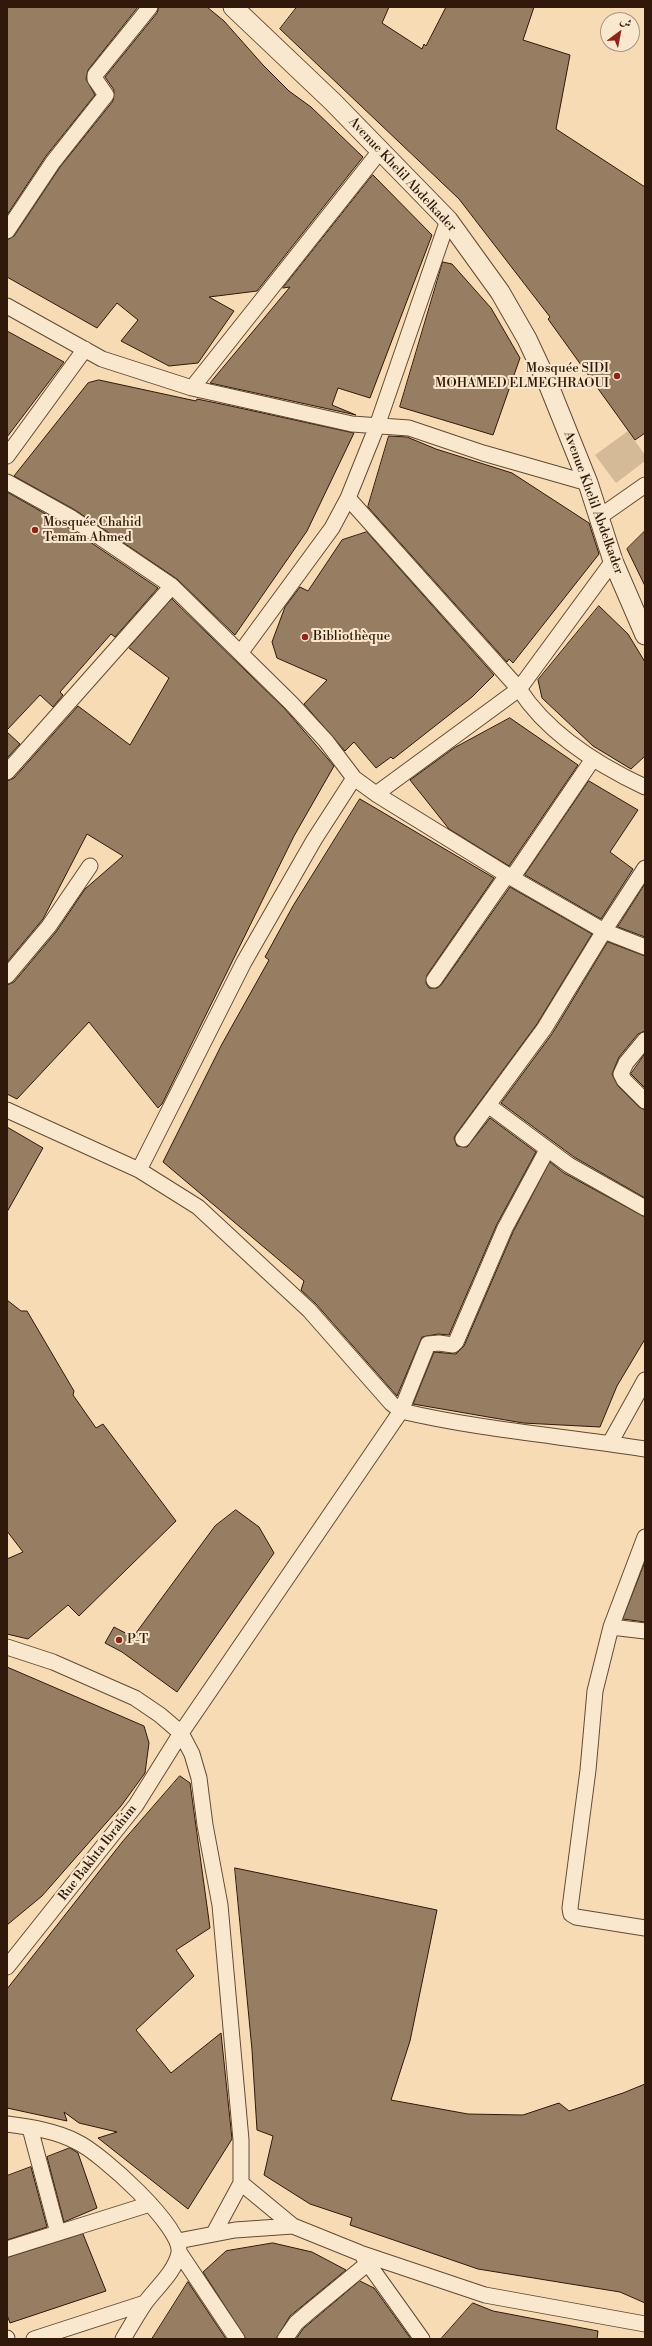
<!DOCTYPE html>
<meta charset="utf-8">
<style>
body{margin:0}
#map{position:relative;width:652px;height:2346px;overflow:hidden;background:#f7dbb4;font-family:"Libre Bodoni",Amiri,serif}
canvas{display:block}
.frame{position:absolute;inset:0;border:8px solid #30190a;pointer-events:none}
.north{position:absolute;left:600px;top:12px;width:40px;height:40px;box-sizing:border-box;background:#fae8ce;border:1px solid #a99580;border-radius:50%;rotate:32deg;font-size:11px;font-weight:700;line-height:16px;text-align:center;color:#30190a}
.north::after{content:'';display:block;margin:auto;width:14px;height:18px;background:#8f2418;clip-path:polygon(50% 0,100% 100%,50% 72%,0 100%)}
</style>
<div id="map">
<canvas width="652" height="2346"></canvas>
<div class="frame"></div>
<div class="north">ش</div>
</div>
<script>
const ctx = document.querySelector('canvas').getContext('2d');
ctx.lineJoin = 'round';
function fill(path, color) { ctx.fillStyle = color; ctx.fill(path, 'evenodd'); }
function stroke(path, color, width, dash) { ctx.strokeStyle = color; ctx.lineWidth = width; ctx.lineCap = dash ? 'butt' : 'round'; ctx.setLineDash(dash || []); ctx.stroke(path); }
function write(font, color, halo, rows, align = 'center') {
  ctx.font = font + ' "Libre Bodoni",serif'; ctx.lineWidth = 4; ctx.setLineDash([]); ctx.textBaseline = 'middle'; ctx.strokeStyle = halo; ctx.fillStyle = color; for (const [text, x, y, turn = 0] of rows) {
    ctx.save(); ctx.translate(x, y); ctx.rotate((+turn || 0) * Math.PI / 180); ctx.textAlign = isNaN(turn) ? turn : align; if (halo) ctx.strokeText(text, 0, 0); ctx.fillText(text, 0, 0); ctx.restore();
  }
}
fill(new Path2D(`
 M628,431L645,455V461L616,483L595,455Z`), '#d5ba97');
const building = new Path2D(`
 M7,7H138L88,70L86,79L95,95L46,156L7,215Z
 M159,7H207L224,21L263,65L289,91L311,107L363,157L257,291L209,297L234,311L198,363L169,366L121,341L138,320L117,303L97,328L7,277V240L14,236L60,167L113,101L114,90L105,77L157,13Z
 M297,7H389L382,23L422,49L424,44L426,46L446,7H534L523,40L570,55L556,129L645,187V433L635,440L548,319L550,317L459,199L280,29Z
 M373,175L432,235L370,398L338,388L332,405L356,415L210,383L290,287L283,288Z
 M443,262L452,264L491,308L520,358L493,435L400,407Z
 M7,331L64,362L7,437Z
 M99,380L196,401L197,399L226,405L354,433L307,531L235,635L177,579L75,510L14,476L88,383Z
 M389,436L407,437L436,449L512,473L589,523L599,554L513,663L509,659L507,662L368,507Z
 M7,492L65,525L158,588L115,637L111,634L60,692L63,695L53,707L40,695L7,730Z
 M645,531V586L627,549Z
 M367,532L494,675L472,697L393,759L391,757L376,768L354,742L345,751L304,704L327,680L277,658L272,642L285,607L300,587L308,591L342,540Z
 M172,599L285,709L334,766L294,836L162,1104L158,1108L89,1022L17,1099L7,1094V985L14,982L56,932L85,889L123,856L87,834L43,919L7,962V781L14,778L78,706L130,745L169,678L129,648Z
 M599,606L628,634L645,662V756L631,769L593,746L542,698L538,680Z
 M510,718L578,765L509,866L449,829L410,780L454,748Z
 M7,732L20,744L7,758Z
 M589,781L638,810L610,852L633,869L601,919L525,875Z
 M360,799L494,878L427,975L426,983L429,988H437L441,985L510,887L592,934L537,1024L456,1134L454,1138L457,1146L467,1147L490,1118L536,1152L497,1224L449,1335L438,1334L422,1337L397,1396L316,1304L301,1290L304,1281L163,1162L222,1044L269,960L265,957L293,906Z
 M645,884V937L618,927Z
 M608,942L645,956V1031L638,1034L619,1057L612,1074L618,1086L639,1107L645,1110V1198L574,1157L501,1103L552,1034Z
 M645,1054V1088L631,1074Z
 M7,1127L43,1148L7,1212Z
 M550,1162L564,1173L645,1217V1339L617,1386L600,1427L523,1423L413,1404L434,1352L456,1354L464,1346L513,1232Z
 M7,1300L21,1311H27L74,1391L73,1395L96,1428L103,1424L176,1521L79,1616L68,1605L28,1639L7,1634V1559L23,1552L7,1531Z
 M236,1510L259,1527L274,1553L177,1692L122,1652L105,1643L114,1627L133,1637L215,1526Z
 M645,1562V1622L623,1619Z
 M7,1667L144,1726L149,1743L145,1773L121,1806L42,1896L7,1925Z
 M180,1776L190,1783L210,1928L176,1950L194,1976L136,2030L171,2073L221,2033L232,2139L188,2209L98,2138L117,2132L79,2123L64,2112L67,2121L7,2108V1989L123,1841Z
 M235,1868L437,1910L410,2041L391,2100L468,2114L523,2115L559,2103L569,2111L623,2093L645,2084V2303L620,2292L478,2269L350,2225L352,2218L310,2204L264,2175L273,2136L257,2130L252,2050Z
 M70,2148L78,2153L97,2208L64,2222L47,2157Z
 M31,2167L47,2227L7,2240V2176Z
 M83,2234L106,2291L10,2323L7,2315V2258Z
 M273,2243L312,2252L346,2270L290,2316L276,2339H246L203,2272L226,2251Z
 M360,2281L374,2288L411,2339H296L303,2329Z
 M188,2282L226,2339H152Z
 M473,2303L493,2311L598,2331L597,2339H441Z`);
fill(building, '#977e62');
stroke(building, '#30190a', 1);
const minor = new Path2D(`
 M7,231L53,162L106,95L95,79V75L150,7
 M7,306L102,359L192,388L352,424L409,428L483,453L588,483
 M192,388L380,151
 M7,456L85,349
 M7,482L70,517L172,586L291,703L326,741L354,778L376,794L519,689L348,498
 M598,518L645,485
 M613,561L519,689C548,734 598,765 645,787
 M241,652L332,528L348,498L377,426L448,220
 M7,772L172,586
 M376,794L512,878L604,931L645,868
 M512,878L593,759
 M7,976L49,926L90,866
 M434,980L507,875
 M645,1040L626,1063L621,1074L624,1080L645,1101
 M488,1105L569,1165L645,1208
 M7,1110L139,1170L198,1207L309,1310L391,1403L401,1411L428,1344L439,1343L453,1345L456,1342L505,1228L547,1150
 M463,1139L544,1029L604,931L645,947
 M139,1170L244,962L314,840L354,778
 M610,1443L645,1380
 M645,1537L611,1627L595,1691L588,1770L570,1908L571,1914L576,1917L645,1928
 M611,1627L645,1631
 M7,1647L53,1662L135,1698L160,1715L181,1733L192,1754L199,1778L205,1825L220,1905L241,2140V2183L214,2233
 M7,1967L136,1805L181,1733L401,1411C482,1430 563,1436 645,1449
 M7,2124C30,2127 57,2131 77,2142C101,2153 183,2227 179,2253C175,2272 156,2288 145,2303C137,2315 130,2327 123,2339
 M30,2128L58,2233
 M241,2183L293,2226L360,2253L485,2295L645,2324
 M178,2241L235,2230L293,2226
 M7,2249L150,2204
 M179,2252L237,2339
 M362,2255L422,2339
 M7,2338V2339
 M34,2339L145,2303
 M285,2339L296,2323L310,2311L367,2264`);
const tertiary = new Path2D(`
 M233,7L333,102L448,220L500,292L527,339L549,386L588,483L613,561L645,635`);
stroke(minor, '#624a34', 17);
stroke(tertiary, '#624a34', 21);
stroke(minor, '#fae8ce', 15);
stroke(tertiary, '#fae8ce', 19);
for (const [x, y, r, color] of [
 [617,376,4,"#8f2418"],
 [35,530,4,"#8f2418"],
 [305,637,4,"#8f2418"],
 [119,1640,4,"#8f2418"]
]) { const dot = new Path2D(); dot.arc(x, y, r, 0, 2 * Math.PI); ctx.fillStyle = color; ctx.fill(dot); stroke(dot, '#fae8ce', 1.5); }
write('13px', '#30190a', '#fae8ce', [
 ["Avenue Khelil Abdelkader",402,175,47],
 ["Avenue Khelil Abdelkader",593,503,70],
 ["Rue Bakhta Ibrahim",98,1853,-52]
]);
write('13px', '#30190a', '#fae8ce', [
 ["Mosquée SIDI",609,369,"right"],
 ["MOHAMED ELMEGHRAOUI",609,384,"right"],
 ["Mosquée Chahid",43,523],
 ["Temam Ahmed",43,538],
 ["Bibliothèque",313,637],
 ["P-T",127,1640]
], 'left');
</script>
